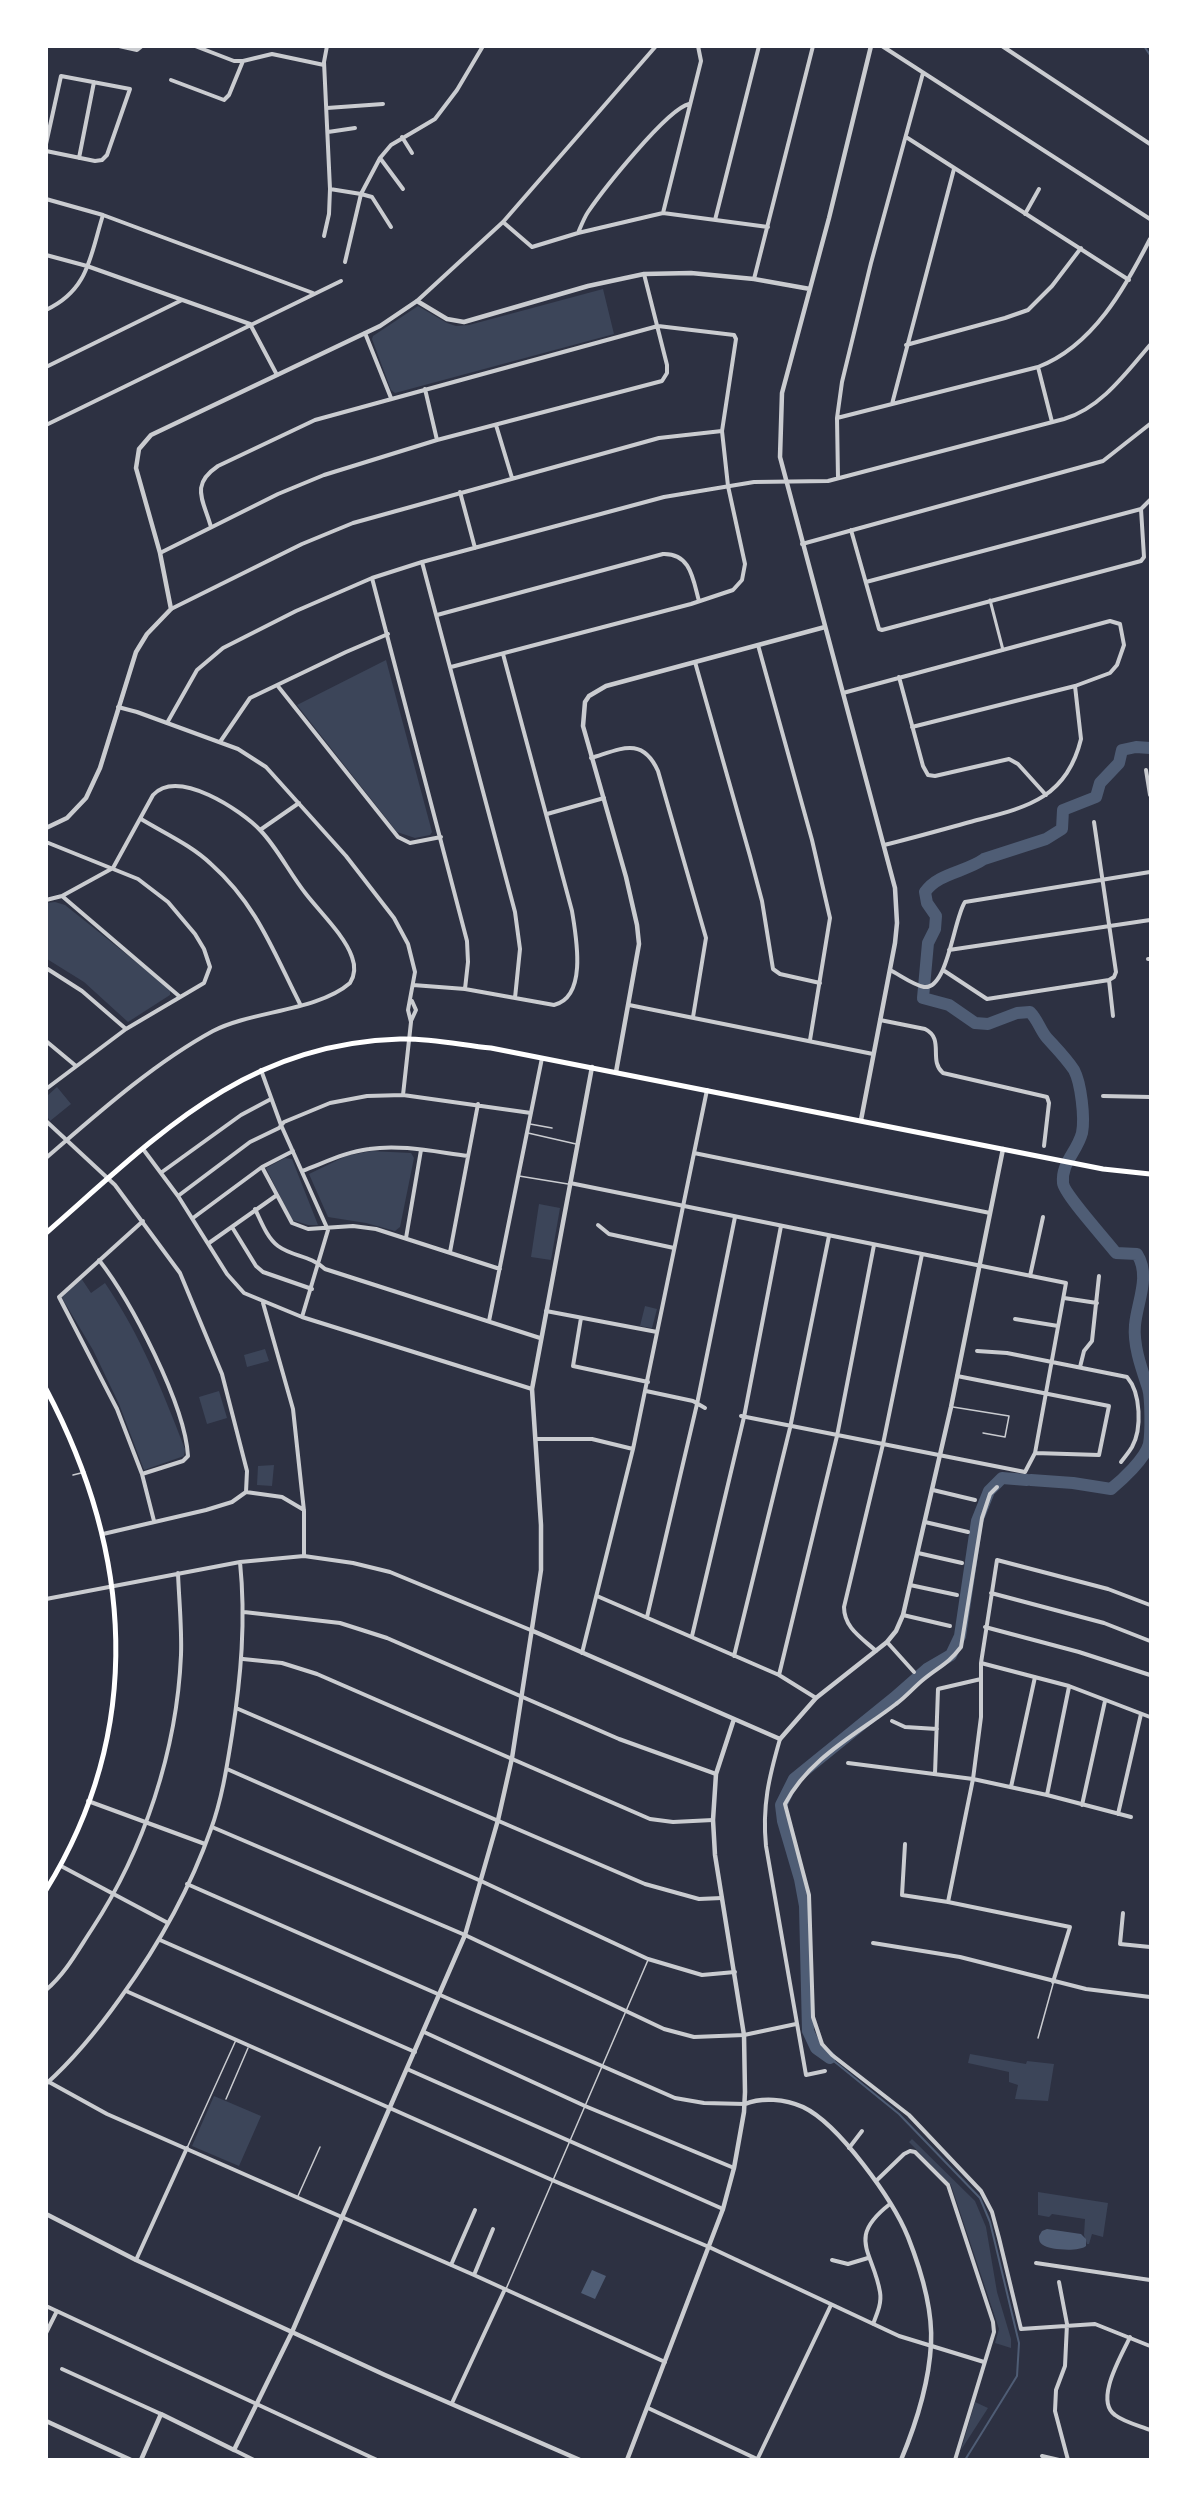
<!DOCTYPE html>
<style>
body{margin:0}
#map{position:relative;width:1197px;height:2506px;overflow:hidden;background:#2d3142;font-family:"DM Sans",sans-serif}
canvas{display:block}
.frame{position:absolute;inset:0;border:48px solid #fff;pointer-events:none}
</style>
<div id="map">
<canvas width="1197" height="2506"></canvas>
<div class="frame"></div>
</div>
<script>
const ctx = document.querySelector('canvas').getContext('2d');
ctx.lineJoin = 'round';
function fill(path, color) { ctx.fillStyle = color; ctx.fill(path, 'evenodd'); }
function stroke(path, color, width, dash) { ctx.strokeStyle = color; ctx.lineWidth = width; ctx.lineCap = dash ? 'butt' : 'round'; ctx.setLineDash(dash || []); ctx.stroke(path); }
fill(new Path2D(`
 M603,289L614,334L395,393L391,390L372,339L373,336L418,306L447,323L456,326L469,325Z
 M386,660L432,832L430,835L415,838L397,832L297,705Z
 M55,902L65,905L170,989V995L128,1022L84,982L47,959L46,903Z
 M57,1087L71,1104L50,1121L47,1116V1096Z
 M371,1151L411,1153L414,1158L400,1227L395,1231L366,1223L328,1217L309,1174L346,1156Z
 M285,1158L292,1159L318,1225H308L292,1220L266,1168Z
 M539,1204L560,1208L551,1260L531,1257Z
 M81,1278L91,1293L105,1283C141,1336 162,1390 185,1449L184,1456L144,1470L119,1404L93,1350L62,1298V1295Z
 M645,1306L657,1309L652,1328L640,1326Z
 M265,1349L269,1361L247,1367L244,1355Z
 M219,1391L227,1418L207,1424L199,1397Z
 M274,1465L272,1486L257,1485L258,1466Z
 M970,2054L1026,2064L1027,2061L1054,2064L1048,2101L1015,2099L1018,2085L1009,2082V2072L968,2063Z
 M214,2096L261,2116L239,2166L192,2146Z
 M912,2139L975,2201L986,2227L997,2292L1011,2339V2348L995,2343L999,2329L951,2185L909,2142Z
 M1038,2192L1108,2203L1103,2237L1092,2234L1089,2244H1087L1084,2235L1085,2219L1052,2214L1049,2217L1038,2215Z
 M975,2402L988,2408L961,2450Z`), '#3c4559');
fill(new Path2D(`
 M1047,2229L1081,2234L1086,2239V2246C1079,2252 1050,2250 1043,2245C1039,2242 1039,2240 1039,2236L1042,2231Z
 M592,2270L606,2276L595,2299L581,2293Z`), '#4f5d75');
stroke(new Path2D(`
 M1144,46L1150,55
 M830,2058L899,2114L980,2198L990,2222L1019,2343L1017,2376L965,2460`), '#4f5d75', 2);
stroke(new Path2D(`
 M1031,1480L1073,1483L1111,1489C1122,1480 1145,1459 1149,1444C1151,1434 1151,1397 1148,1388C1142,1370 1133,1346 1135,1325C1137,1302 1151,1276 1137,1254L1116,1253C1107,1241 1064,1194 1063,1183C1061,1163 1077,1152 1082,1133C1085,1118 1081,1083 1074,1070C1066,1058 1057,1049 1047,1038C1040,1030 1038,1020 1030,1012L1017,1013L988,1024L975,1023L949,1005L923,998L928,943L935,929L936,916L927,903L925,892C938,873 966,872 984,859L1046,839L1062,829L1063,810L1096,797L1100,783L1119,763L1122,750L1136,747L1150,748
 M830,2058L816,2048L808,2031L805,1906L800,1879L783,1821L781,1805L794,1779L894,1698L927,1669L951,1655L960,1636L977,1521L989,1491L1002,1478L1027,1480`), '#4f5d75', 12);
stroke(new Path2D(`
 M530,1124L552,1128
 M528,1133L576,1144
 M519,1176L568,1184
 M953,1407L1009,1416L1005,1437L983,1433
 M73,1475L85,1472
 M1038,2038L1053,1984
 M226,2099L248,2048
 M187,2148L236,2040
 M298,2196L320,2147
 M506,2289L648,1960`), '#caccd0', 1.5);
stroke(new Path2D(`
 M990,600L1003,650`), '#caccd0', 3);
stroke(new Path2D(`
 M119,46L137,50L142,46
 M195,46L234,61H243L272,54L324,65
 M327,46L324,62L330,189L361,194L380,158L391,145L435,119L457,90L483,46
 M882,46L1150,219
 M1002,46L1150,144
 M171,80L224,100L229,95L243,61
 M327,108L383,104
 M328,132L355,128
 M402,137L412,153
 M906,137L1129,280
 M46,144L61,76L130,89L107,155L102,160L95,161L46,151
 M79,158L94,82
 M380,158L403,189
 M46,199L103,215L313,293
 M663,213L701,61L698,46
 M1025,214L1039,189
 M715,220L759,46
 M503,222L532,247L578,233L663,213L768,227
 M578,233C581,226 584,218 588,212C603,190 667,109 689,104
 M324,236L329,214L330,189
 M46,255L87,266L250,324L277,375
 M345,262L361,194L372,197L391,227
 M754,279L813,46
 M417,301L503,222L656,46
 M46,310C89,290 90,256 103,215
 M365,333L391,398
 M906,345L1005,318L1028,310L1052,286L1081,248
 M46,367L182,300
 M1038,367L1052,422
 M425,389L437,440
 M892,404L954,169
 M837,418L1038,367C1093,346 1125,288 1150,239
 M46,425L341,281
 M496,425L512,478
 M838,478L837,418L842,382L871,263L923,73
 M460,492L475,548
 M211,527C203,499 190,485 218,466L315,420L658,326L734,335L736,339L722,431L728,486L745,564L742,580L733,590L691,604L451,667
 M851,530L879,629L882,630L1141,561L1144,557L1141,509
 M802,544L1103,461L1150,424
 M160,553L278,494L324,475L437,440L662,381L667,373V365L644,274
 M422,562L515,912L520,949L515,998
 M372,578L467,941L468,962L465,989
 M866,582L1141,509L1150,500
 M171,609L302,544L353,523L659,438L722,431
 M437,615L663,554C691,553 693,580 699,601
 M758,645L812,840L830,918L810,1040
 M695,662L750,856L762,901L773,969L780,974L820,983
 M899,677L923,766L928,775L935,776L1009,759L1018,764L1046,795
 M277,685L398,837L410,843L441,837
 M843,693L1110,621L1120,624L1124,645L1117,665L1110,673L1075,686L912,727
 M118,707L137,712L238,749L266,767L346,856L394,918L408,944L415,972L408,1010L411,1022L403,1095
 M167,723L197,670L223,648L296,611L372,578L422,562L664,497L754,482L828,481L1064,419C1101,408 1126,373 1150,345
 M220,742L250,698L346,652L388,634
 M591,758C621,749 642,736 658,771L706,938L693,1017
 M1146,770L1150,795
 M547,814L604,798
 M141,819C164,833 191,845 211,864C257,905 273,951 300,1004
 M260,830L299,803
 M46,842L138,879L168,902L195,934L204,949L210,967L204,983L126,1029L46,1089
 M884,845C913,838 941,830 970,822C1023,808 1066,801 1081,739L1075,686
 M62,896L179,996
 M46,900L62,896L113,868L153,795C178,768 241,810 261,831C278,849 290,874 306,894C320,912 345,936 352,957C355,965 355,975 350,983C318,1011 251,1011 213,1031C154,1063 97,1114 46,1158
 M949,950L1150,920
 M1148,959H1150
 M46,968L82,991L126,1029
 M890,970C900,975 913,985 924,987C948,990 954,917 965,902L1150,872
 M943,970L987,999L1109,980L1114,977L1116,972L1094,822
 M1109,980L1113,1016
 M413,985L465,989L554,1005C588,997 576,936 572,911L503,654
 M629,1005L873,1054
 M880,1020L925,1029C945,1039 928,1060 943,1073L1047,1097L1049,1103L1044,1146
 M411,1021L416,1010L412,1001
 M46,1041L76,1066
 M261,1070L281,1125L328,1230L302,1317
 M1103,1096L1150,1097
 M46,1121L115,1185L180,1273L222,1374L247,1471L246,1492
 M143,1149L178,1196L227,1274L244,1293L302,1317L532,1389
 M694,1153L990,1213
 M262,1167L292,1223L308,1229L353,1226L376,1229L500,1269
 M302,1171C324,1163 345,1152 369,1149C401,1144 436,1152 468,1156
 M162,1172L241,1115L271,1099
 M570,1183L1066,1283L1035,1453L1025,1472L741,1416
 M178,1196L250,1142L279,1128L284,1122L330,1103L367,1096L403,1095L531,1113
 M255,1209C261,1221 267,1238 278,1246C293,1257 310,1255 325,1269L540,1338
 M193,1218L262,1167L293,1151
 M143,1221L59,1297L117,1409L142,1474L154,1521
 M598,1225L609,1234L674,1248
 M232,1227L256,1266L263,1272L312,1289
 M406,1238L421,1150
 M209,1243L277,1195
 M450,1252L478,1104
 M99,1260C131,1301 185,1404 188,1456L183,1461L142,1474
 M1030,1276L1043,1217
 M1064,1298L1097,1303
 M263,1303L293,1409L304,1511V1556
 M546,1311L657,1332
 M581,1318L573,1366L648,1382
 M1015,1319L1058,1326
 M489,1321L542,1058
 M977,1351L1007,1353L1127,1377C1141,1393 1142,1429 1132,1447C1129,1452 1125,1457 1121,1462
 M1080,1367L1084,1351L1092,1341L1099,1276
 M957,1376L1109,1406L1099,1455L1035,1453
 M646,1391L693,1401L705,1408
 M536,1439H592L633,1449
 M997,1487L990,1494L982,1518L961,1647C948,1664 940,1666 924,1679C914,1687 906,1697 896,1704C857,1734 809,1758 785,1804L809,1895L813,2017L822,2044L832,2055L909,2115L981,2191L992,2212L999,2238L1021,2329L1095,2324L1150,2346
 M933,1490L975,1500
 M925,1522L968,1532
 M103,1534L206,1510L232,1502L246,1492L282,1497L304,1510
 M918,1553L962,1563
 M910,1585L957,1595
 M991,1593L1104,1623L1150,1641
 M597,1596L779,1675L816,1698
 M46,1599L240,1562L304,1556L353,1563L390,1572L533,1631
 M244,1612L340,1623L387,1638L619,1739L716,1774
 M903,1615L950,1626
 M647,1617L697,1404L735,1217
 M985,1627L1079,1652L1150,1675
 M692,1636L744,1417L781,1226
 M887,1642L914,1672
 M876,1651C862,1638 844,1628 844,1607L883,1444L922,1254
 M582,1653L633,1449L707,1090
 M734,1656L790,1428L829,1236
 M243,1659L282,1663L317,1674L650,1819L673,1822L713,1820
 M981,1663L1069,1686L1150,1717
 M779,1675L837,1436L874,1245
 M236,1708L645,1884L699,1899L722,1898
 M892,1721L905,1727L937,1729
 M780,1739C769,1777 762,1806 766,1846L806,2075L825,2071
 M848,1763L973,1779L1047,1795L1131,1817
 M227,1769L481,1881L648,1959L702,1975L735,1972
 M935,1774L938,1689L981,1679
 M1011,1787L1035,1677
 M1047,1795L1069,1687
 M88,1801L205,1844
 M1082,1805L1105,1701
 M1118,1814L1141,1714
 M212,1827L465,1935L664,2029L694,2037L744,2035L796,2024
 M905,1844L902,1895L948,1902L1070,1927L1053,1982
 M61,1866L168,1923
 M187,1884L675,2098L704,2103L745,2104
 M948,1902L973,1779L981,1717V1663L997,1560L1108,1589L1150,1605
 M1123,1913L1120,1944L1150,1947
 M160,1940L415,2052
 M873,1943L960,1957L1086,1989L1150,1997
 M46,1990C66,1973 78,1950 92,1929C144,1850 177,1750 181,1655C182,1628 179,1600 178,1573
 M126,1991L552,2180L709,2247L899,2336L984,2362
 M424,2032L585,2106L734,2168
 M407,2069L723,2209
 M49,2082L107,2114L474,2275L665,2362
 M46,2084C75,2058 99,2028 121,1997C158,1946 190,1889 211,1829C222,1799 227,1766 232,1735C241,1677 246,1621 240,1562
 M849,2148L862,2131
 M876,2181L904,2154L910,2151L915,2152L948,2185L993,2322L994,2332L955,2460
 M136,2260L187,2148
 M832,2260L848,2264L868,2258
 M1036,2263L1150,2280
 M451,2265L475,2210
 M474,2275L493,2229
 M1059,2282L1067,2324L1065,2366L1056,2390L1055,2411L1068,2460
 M46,2306L377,2460
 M873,2324C877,2314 882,2303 880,2292C873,2251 846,2238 890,2204
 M46,2333L57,2311
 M1130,2337C1122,2355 1094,2400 1115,2415C1124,2422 1140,2426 1150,2430
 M62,2369L161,2414
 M452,2403L505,2289
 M648,2408L757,2459
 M234,2450L254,2460
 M1042,2456L1059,2460
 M757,2460L831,2305`), '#caccd0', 4);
stroke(new Path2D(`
 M46,828L67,818L86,798L100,768L136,652L147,634L171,609L160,553L136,468L139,449L151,435L380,326L417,301L447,319L464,322L588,286L644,274L691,273L754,279L810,289
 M616,1072L639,944L637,925L626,877L583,726L585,702L589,696L606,686L825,627
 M861,1120L895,943L897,923L895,888L780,457L782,393L829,218L871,46
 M533,1631L780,1739L816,1698L887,1642L896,1631L903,1615L951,1407L1003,1149
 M745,2104C762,2097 785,2099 803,2107C839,2124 893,2200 908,2237C921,2270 933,2309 931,2344C929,2383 916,2424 901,2460
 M46,2214L136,2260L385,2375L580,2460
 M46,2421L131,2460
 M141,2460L161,2414L234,2450L292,2332L465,1935L498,1820L512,1758L541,1570V1525L532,1389L592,1067
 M627,2460L723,2209L734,2168L744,2112L745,2092L744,2035L715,1855L713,1820L716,1774L734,1719`), '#caccd0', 4.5);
stroke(new Path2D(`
 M46,1233C157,1136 243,1044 400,1039C430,1038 461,1045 491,1048L1103,1169L1150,1174
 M46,1389C132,1552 146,1728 46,1890`), '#fff', 5);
</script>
